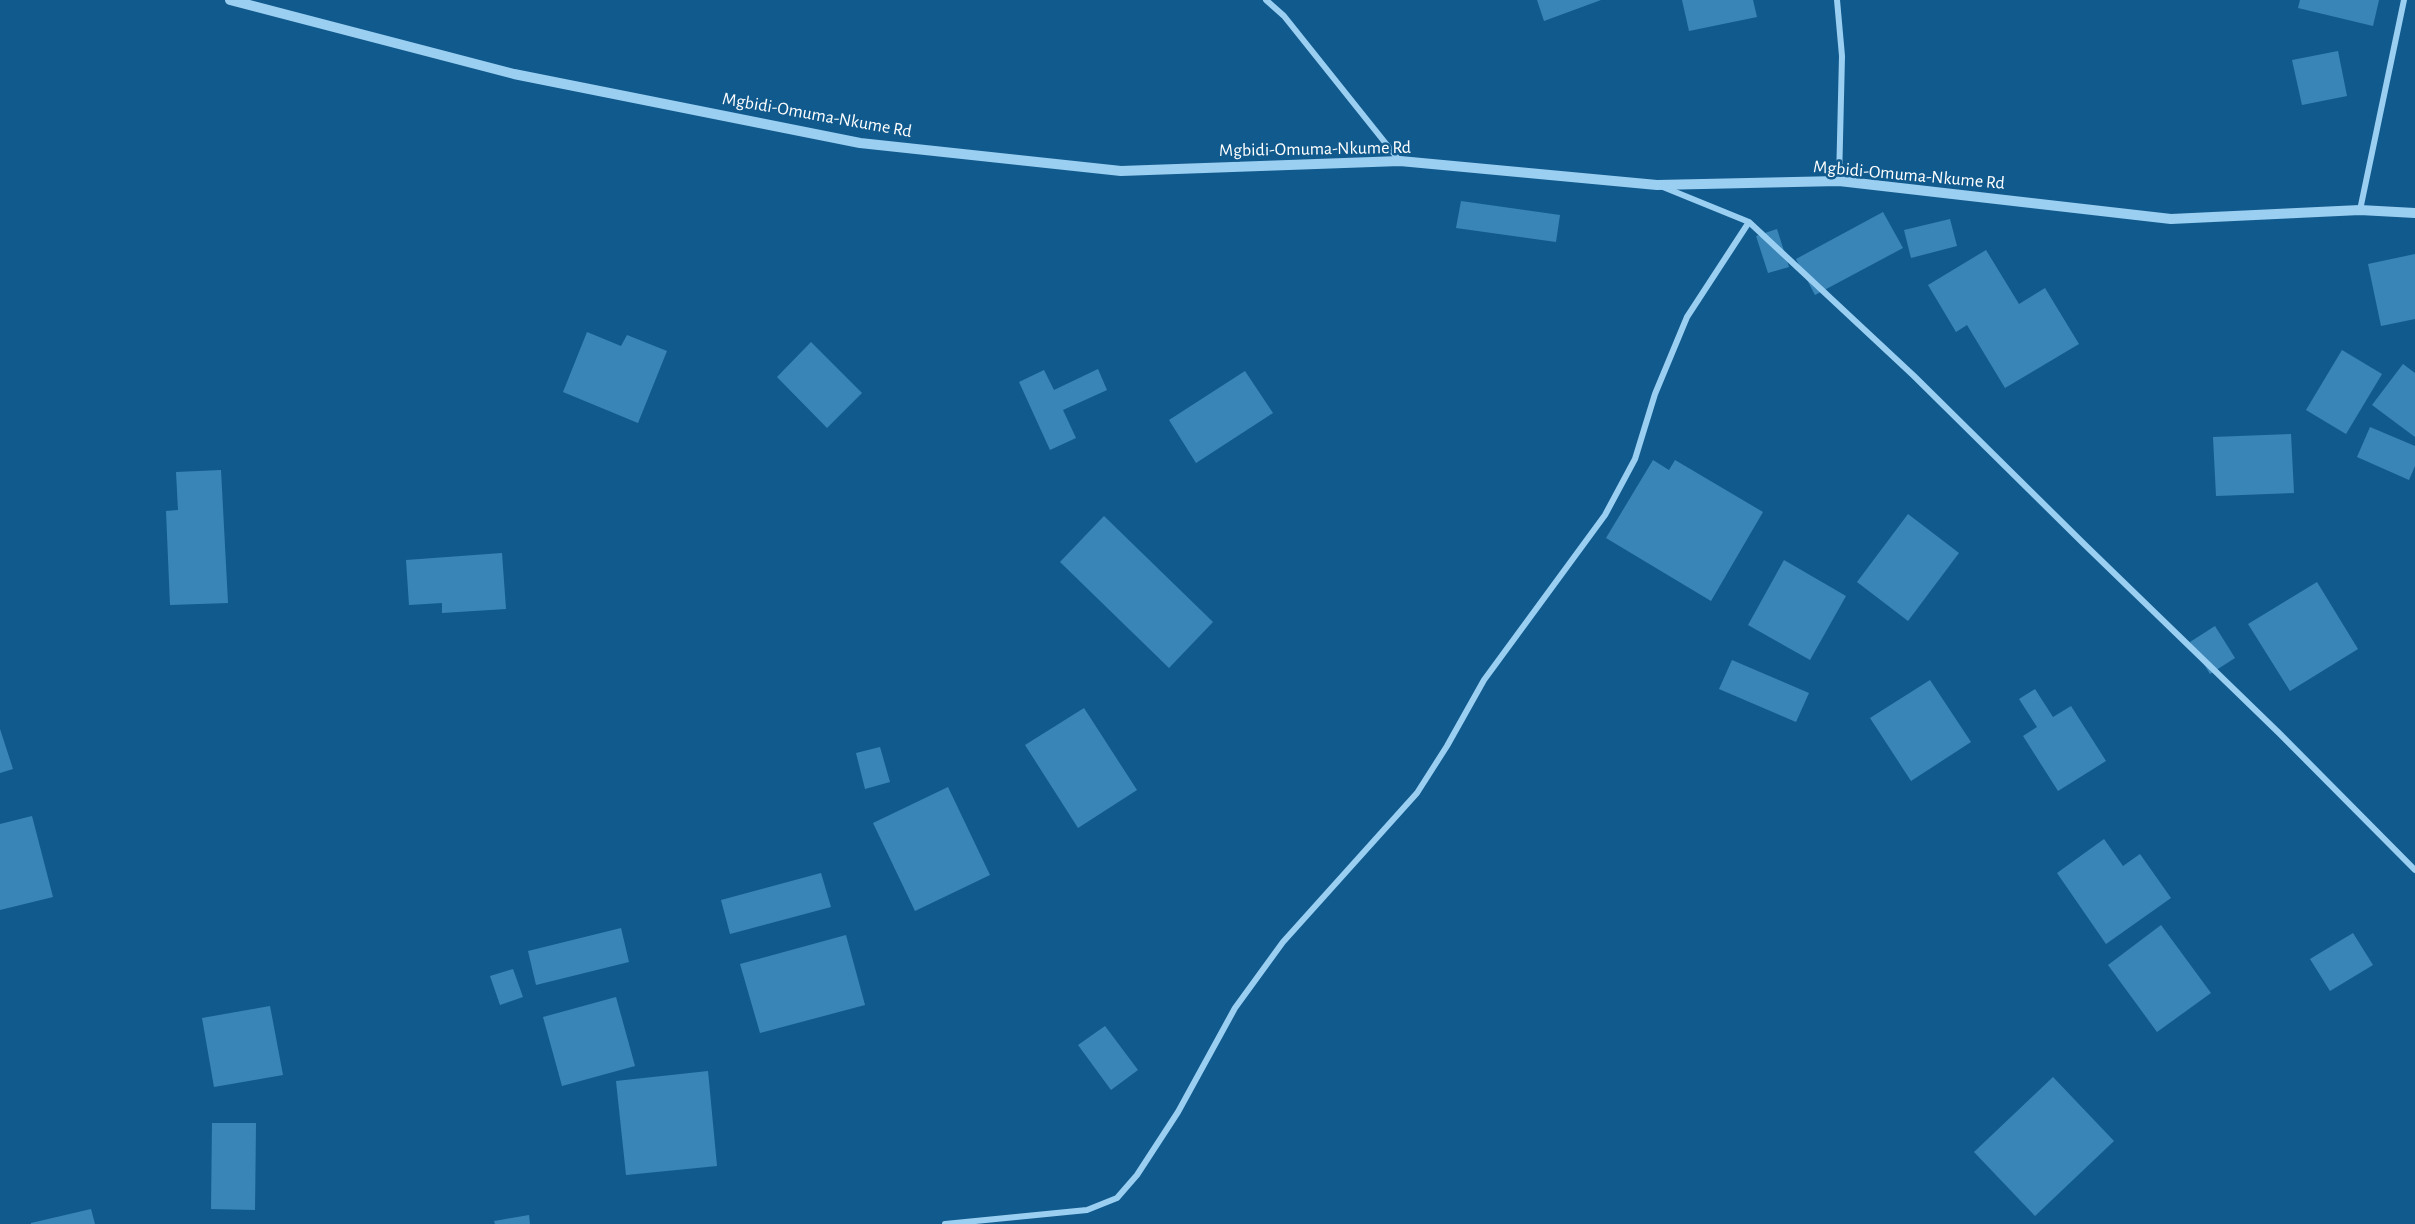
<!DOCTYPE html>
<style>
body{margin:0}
canvas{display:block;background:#115a8d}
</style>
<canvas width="2415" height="1224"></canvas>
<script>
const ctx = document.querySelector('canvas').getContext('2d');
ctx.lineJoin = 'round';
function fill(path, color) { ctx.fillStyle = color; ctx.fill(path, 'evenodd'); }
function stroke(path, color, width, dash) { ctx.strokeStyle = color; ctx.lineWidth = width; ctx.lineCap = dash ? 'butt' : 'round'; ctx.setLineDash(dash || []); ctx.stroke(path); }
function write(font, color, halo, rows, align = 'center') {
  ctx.font = font + ' "Alegreya Sans",sans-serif'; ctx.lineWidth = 5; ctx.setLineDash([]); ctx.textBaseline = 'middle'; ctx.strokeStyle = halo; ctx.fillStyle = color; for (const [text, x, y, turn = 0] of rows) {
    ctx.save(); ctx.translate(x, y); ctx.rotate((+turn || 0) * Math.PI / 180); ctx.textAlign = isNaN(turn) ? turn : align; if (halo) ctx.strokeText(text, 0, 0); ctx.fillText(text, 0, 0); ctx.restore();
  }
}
fill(new Path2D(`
 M1537,0H1601L1544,21Z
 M1682,0H1753L1757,17L1689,31Z
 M2300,0H2379L2373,26L2298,8Z
 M2338,51L2347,96L2302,105L2292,60Z
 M1461,201L1560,215L1556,242L1456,228Z
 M1883,212L1903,248L1815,295L1796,259Z
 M1950,219L1957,246L1911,258L1904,230Z
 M1777,229L1789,267L1768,273L1756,236Z
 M1986,250L2019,304L2045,288L2079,344L2005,388L1967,325L1956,332L1928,285Z
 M2415,254V319L2381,326L2368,264Z
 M587,332L621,346L627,335L667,351L638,423L563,392Z
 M811,342L862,393L827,428L777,377Z
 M2342,350L2382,374L2346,434L2306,410Z
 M2403,364L2415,373V437L2372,405Z
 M1098,369L1107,390L1063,410L1076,438L1050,450L1019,382L1044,370L1054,390Z
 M1245,371L1273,413L1196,463L1169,420Z
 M2370,427L2415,446V466L2409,480L2357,457Z
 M2291,434L2294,493L2216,496L2213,437Z
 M1653,460L1669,470L1675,460L1763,512L1711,601L1606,538Z
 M221,470L228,603L170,605L166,511L178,510L176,472Z
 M1908,514L1959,553L1908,621L1857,582Z
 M1104,516L1213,622L1169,668L1060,562Z
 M502,553L506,609L442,613V603L409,605L406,560Z
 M1784,560L1846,596L1810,660L1748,625Z
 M2317,582L2358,649L2290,691L2248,624Z
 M2215,626L2235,658L2210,674L2190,642Z
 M1732,660L1809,693L1796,722L1719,689Z
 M1930,680L1971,742L1911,781L1870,718Z
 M2035,689L2053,717L2071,706L2106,761L2058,791L2023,736L2037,727L2019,699Z
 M1084,708L1137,790L1078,828L1025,745Z
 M0,729L13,769L0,773Z
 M880,747L890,782L865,789L856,753Z
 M948,787L990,875L915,911L873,823Z
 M32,816L53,897L0,910V824Z
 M2104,839L2123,866L2140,854L2171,898L2106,944L2057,873Z
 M821,873L831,907L730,934L721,900Z
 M2161,925L2211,993L2157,1032L2108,965Z
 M621,928L629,962L536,985L528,951Z
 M2353,933L2373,965L2330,991L2310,959Z
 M846,935L865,1005L760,1033L740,964Z
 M513,969L523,997L500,1005L490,976Z
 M616,997L635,1066L562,1086L543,1017Z
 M270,1006L283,1075L214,1087L202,1018Z
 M1105,1026L1138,1070L1111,1090L1078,1045Z
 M708,1071L717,1166L626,1175L616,1081Z
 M2053,1077L2114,1141L2035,1216L1974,1152Z
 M212,1123H256L255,1210L211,1209Z
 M91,1209L95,1224H31V1223Z
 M529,1215L530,1224H495L494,1221Z`), '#3a85b7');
stroke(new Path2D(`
 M1266,0L1284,16L1399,160
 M1837,0L1842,56L1839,181
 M1663,187L1749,222L1914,376L2083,543L2279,733L2415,870
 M2360,210L2404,0
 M945,1224L1087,1210L1117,1198L1137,1175L1178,1112L1235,1008L1283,942L1417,793L1447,746L1484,680L1605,515L1635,459L1655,394L1687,317L1749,222`), '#9acff2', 6);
stroke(new Path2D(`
 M230,0L514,74L860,143L1121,171L1400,161L1657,185L1839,181L2171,219L2360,210L2415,213`), '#9acff2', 10);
write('18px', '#fff', '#115a8d', [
 ["Mgbidi-Omuma-Nkume Rd",817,115,10],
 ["Mgbidi-Omuma-Nkume Rd",1315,149,-1],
 ["Mgbidi-Omuma-Nkume Rd",1909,175,5]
]);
</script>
